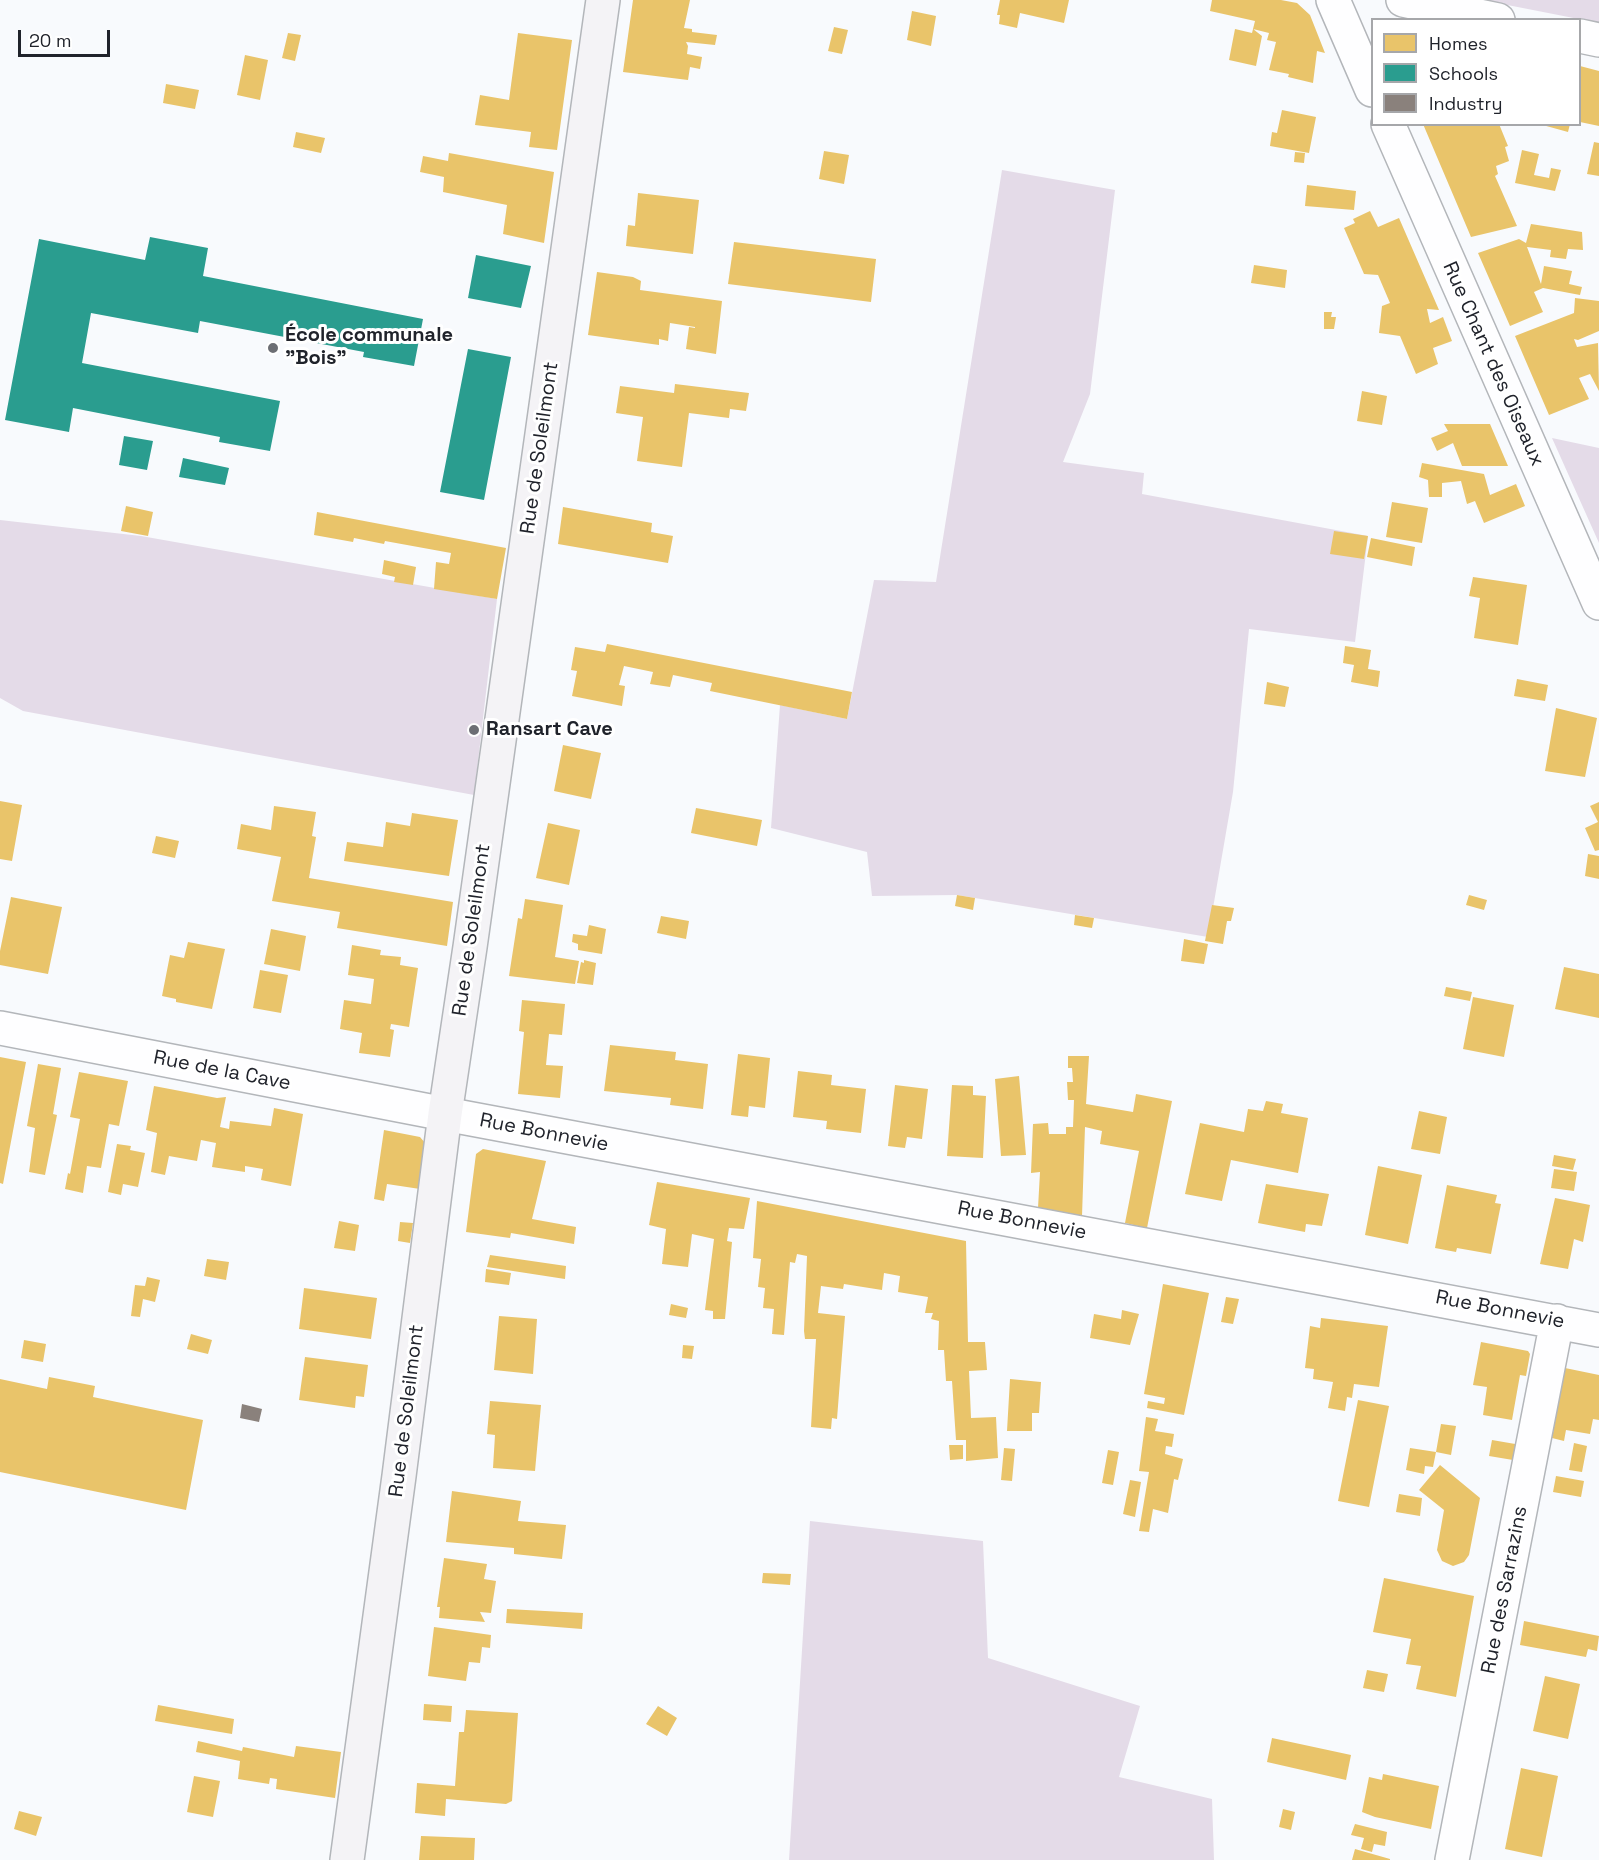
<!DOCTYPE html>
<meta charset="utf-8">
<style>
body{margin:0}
#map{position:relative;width:1599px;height:1860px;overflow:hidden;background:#f8fafd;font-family:"Space Grotesk",sans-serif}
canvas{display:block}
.legend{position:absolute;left:1371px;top:18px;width:210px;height:108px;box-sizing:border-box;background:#fff;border:2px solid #a6a7aa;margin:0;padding:8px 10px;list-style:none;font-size:18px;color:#20232b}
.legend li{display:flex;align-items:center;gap:12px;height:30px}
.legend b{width:30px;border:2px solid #a6a7aa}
.scale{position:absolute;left:18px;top:30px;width:92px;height:27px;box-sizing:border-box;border:3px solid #20232b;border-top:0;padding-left:8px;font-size:18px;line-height:21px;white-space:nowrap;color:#20232b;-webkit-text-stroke:4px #fff;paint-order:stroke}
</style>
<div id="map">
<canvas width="1599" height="1860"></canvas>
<ul class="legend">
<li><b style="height:16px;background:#e9c46a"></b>Homes</li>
<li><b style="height:16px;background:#2a9d8f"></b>Schools</li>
<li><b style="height:16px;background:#8a817c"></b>Industry</li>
</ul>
<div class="scale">20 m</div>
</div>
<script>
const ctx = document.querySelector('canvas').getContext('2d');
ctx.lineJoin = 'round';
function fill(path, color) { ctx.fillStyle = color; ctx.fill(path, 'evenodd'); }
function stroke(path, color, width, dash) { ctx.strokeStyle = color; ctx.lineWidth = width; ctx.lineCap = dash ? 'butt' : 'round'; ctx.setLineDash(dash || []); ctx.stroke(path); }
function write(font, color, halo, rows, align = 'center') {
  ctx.font = font + ' "Space Grotesk",sans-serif'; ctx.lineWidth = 6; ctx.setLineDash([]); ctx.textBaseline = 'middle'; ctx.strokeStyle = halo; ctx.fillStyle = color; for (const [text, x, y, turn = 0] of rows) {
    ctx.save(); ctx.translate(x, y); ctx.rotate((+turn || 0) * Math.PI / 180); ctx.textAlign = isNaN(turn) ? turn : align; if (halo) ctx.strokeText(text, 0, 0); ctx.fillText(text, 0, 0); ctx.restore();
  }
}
fill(new Path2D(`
 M1482,0H1599V23Z
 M1002,170L1115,190L1090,394L1063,462L1144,473L1142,494L1368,536L1355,642L1249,629L1233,792L1208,937L957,895L872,896L867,852L771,828L780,705L847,719L874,580L936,582Z
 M1552,438L1599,448V543Z
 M0,520L141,536L497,599L474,795L23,711L0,698Z
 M810,1521L983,1541L988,1658L1140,1706L1119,1777L1212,1799L1214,1860H789Z`), '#e4dbe8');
fill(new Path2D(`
 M633,0H690L684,28L692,29V32L717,35L715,45L686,42L688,46L687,54L702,57L700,69L690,67L688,80L623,72Z
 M1000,0H1069L1064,23L1020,13L1017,28L999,24L1000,15H997Z
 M1212,0H1281L1297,3L1310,15L1325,53L1317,51L1313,83L1288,77L1289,74L1269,70L1276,42L1267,40L1269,33L1253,29L1262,36L1256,66L1229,60L1235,29L1252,33L1255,21L1210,11Z
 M912,11L936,16L931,46L907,40Z
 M834,27L848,30L842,54L828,51Z
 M288,33L301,35L295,61L282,58Z
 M518,33L572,40L557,150L529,147L531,132L475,125L480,95L509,100Z
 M245,55L268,60L260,100L237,95Z
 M1580,66L1599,71V126L1580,122Z
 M166,84L199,90L195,109L163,103Z
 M1282,110L1316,117L1309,153L1270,146L1272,132L1277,133Z
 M1423,124H1499L1508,146L1505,147L1509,161L1496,166L1498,174L1495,176L1517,226L1471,237Z
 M1539,124H1570L1568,132Z
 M296,132L325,138L321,153L293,147Z
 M1594,142L1599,143V176L1587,174Z
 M1522,150L1539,154L1534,175L1549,178L1551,168L1561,170L1555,191L1515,183Z
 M824,151L849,155L844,184L819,179Z
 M1295,152L1305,153L1304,163L1294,162Z
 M449,153L554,172L544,243L503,234L507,205L443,192L444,177L420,172L423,156L448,161Z
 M1307,185L1356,191L1354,210L1305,206Z
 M638,193L699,200L693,254L626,246L628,225L635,226Z
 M1370,211L1378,227L1399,218L1439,310L1427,309L1430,323L1443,317L1452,341L1433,348L1438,364L1416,374L1400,336L1379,333L1382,306L1390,303L1378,275L1364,274L1344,228L1355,223L1353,219Z
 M1531,224L1582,232L1583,250L1568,249L1566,259L1550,257L1551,250L1527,247L1541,284L1544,266L1572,271L1569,284L1582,287L1580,295L1543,288L1534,292L1543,312L1510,326L1478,253L1519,239L1526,243Z
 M734,242L876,259L871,302L728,284Z
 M1254,265L1287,270L1285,288L1251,283Z
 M597,272L633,277L641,281L640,290L722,301L716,354L686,349L689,327L695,328V327L670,323L668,341L659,339V345L588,335Z
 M1575,298L1599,301V331L1578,340L1574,339L1577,347L1598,343L1599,391L1590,374L1579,378L1589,399L1549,415L1515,336L1574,313Z
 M1324,312H1332L1331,317H1336L1334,329H1324Z
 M675,384L749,393L746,411L730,409L729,418L689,413L682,467L637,461L643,417L616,413L620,386L674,393Z
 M1362,391L1387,396L1382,425L1357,421Z
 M1444,424H1490L1508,466H1462L1453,443L1437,451L1431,438L1448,431Z
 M1422,463L1484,474L1490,495L1516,484L1525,506L1484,523L1475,501L1467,504L1461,481L1442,483V497H1429L1428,480L1419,477Z
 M1392,502L1428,508L1422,543L1386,537Z
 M126,506L153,512L148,536L121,531Z
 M563,507L652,523L651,532L673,536L668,563L558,544Z
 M317,512L506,548L497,599L434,589L436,562L449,564L451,553L385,541L384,544L354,538L353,542L314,535Z
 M1334,531L1368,536L1364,559L1330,554Z
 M1371,538L1415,547L1412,566L1367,557Z
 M384,560L416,567L413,585L394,582L395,577L382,574Z
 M1473,577L1527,585L1518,645L1474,638L1480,598L1469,596Z
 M607,644L852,692L847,719L710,691L712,683L673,675L670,687L650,684L653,672L624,666L619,685L625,686L622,706L572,696L577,671L571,670L575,647L605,652Z
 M1345,646L1371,650L1368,669L1380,671L1378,687L1351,682L1354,665L1343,663Z
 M1517,679L1548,685L1545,701L1514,696Z
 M1267,682L1289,687L1285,707L1264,704Z
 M1556,708L1597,718L1585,777L1545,771Z
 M563,745L601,753L591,799L554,791Z
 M0,801L22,805L12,861L0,859Z
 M1599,802V850L1595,851L1585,828L1598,822L1590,806Z
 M274,806L316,812L312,836L316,837L309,878L453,902L447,946L337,928L340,912L272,901L281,857L237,849L241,824L271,830Z
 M696,808L762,820L757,846L691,833Z
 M412,813L458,820L449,876L344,861L347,842L383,847L386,822L410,826Z
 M548,823L580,830L569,885L536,878Z
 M156,836L179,841L175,858L152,853Z
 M1588,854L1599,856V879L1585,876Z
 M957,895L975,898L973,910L955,906Z
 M1469,895L1487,900L1484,910L1466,905Z
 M11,897L62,907L48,974L0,965V951Z
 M525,899L563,905L555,957L579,961L575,984L509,976L518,918L522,919Z
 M1212,905L1234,908L1231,921H1227L1223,944L1205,941Z
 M1075,915L1094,918L1092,928L1074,925Z
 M661,916L689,921L686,939L657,933Z
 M589,925L606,929L602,954L578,950V944L572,942L573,934L587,936Z
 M271,929L306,936L300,971L264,964Z
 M1184,939L1208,944L1204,964L1181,961Z
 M188,942L225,949L212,1009L176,1002V999L162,996L170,955L184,958Z
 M352,945L381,950L380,955L401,957L400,965L418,968L409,1027L391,1024L390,1029L394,1030L390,1057L359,1053L362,1033L340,1029L344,1000L371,1004L374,979L348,975Z
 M584,960L596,963L593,985L577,983L581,962L584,963Z
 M1564,967L1599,974V1018L1555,1009Z
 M260,970L288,975L281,1013L253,1008Z
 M1446,987L1472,992L1470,1001L1444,996Z
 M1473,997L1514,1005L1504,1057L1463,1049Z
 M522,1000L565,1004L562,1035L549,1034L546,1065L563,1066L560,1098L518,1094L524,1032L519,1031Z
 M610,1045L676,1052L675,1060L708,1064L703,1109L670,1105L671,1098L604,1091Z
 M738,1054L770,1058L765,1108L749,1106L748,1117L731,1115Z
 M1068,1056H1089L1086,1104L1133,1112L1136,1094L1172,1101L1147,1228L1125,1223L1139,1151L1100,1144L1102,1131L1085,1127L1082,1216L1038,1208L1040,1172L1031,1173L1033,1124L1048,1123L1049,1134H1066V1127H1073L1074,1100H1068L1067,1082H1073L1072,1068H1068Z
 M0,1057L26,1062L3,1184L0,1183Z
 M38,1064L61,1068L53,1114L57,1115L45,1175L29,1172L35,1128L27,1126Z
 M798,1071L832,1075L831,1085L866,1089L861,1133L826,1129L827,1121L793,1117Z
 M79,1072L128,1081L119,1126L109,1124L101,1168L87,1166L83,1193L65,1189L68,1173L70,1174L80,1119L70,1117Z
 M1019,1076L1026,1155L1001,1156L995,1079Z
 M895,1085L928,1089L922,1139L907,1137L905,1148L888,1146Z
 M952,1085L973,1086V1095L986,1096L983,1158L947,1156Z
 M154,1086L217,1098L226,1097L220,1127L229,1129L230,1121L271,1126L274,1108L303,1114L291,1186L261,1180L263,1169L245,1166V1172L212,1167L216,1143L201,1140L197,1161L169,1156L165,1175L151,1172L157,1133L146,1130Z
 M1266,1101L1283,1104L1281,1113L1308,1118L1298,1173L1231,1160L1222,1201L1185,1194L1200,1123L1244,1132L1248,1109L1263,1111Z
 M1419,1111L1447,1117L1440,1154L1411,1149Z
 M384,1130L420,1137L426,1144L420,1189L387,1184L384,1201L374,1199Z
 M117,1144L131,1146L130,1150L145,1153L138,1187L123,1184L121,1195L108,1192Z
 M483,1149L546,1161L532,1219L576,1227L574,1244L511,1233L510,1238L466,1232L476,1154Z
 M1554,1155L1576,1159L1573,1170L1552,1166Z
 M1378,1166L1422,1175L1408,1244L1365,1235Z
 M1554,1169L1577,1172L1574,1191L1551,1188Z
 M657,1182L750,1198L744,1229L729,1228L727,1241L732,1242L725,1319H713V1311L705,1310L714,1239L692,1234L688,1267L662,1264L666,1229L649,1225Z
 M1266,1184L1329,1194L1322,1226L1306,1224L1305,1232L1258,1223Z
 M1447,1185L1497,1195L1495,1203L1501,1204L1491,1254L1457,1248L1456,1252L1435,1248Z
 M1555,1198L1590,1205L1583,1242L1574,1239L1568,1269L1540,1264Z
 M757,1201L966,1241L968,1342H985L987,1370L969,1371L971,1418L996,1417L998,1458L966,1461V1440H956L952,1381H946L944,1350H938L939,1321L931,1319L933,1313H925L928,1297L898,1292L900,1276L884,1273L882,1290L844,1284L843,1289L821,1286L818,1313L845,1316L837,1419L832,1418L831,1429L811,1427L816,1339H805L804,1331L807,1256L797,1254L795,1263L790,1262L784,1335L772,1334L774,1309L763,1308L765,1288L758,1287L761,1259L753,1258Z
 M339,1221L359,1225L355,1251L334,1248Z
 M400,1222L413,1223L410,1243L398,1241Z
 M490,1255L566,1266L565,1279L487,1267Z
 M207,1259L229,1262L226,1280L204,1276Z
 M486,1269L511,1273L509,1285L485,1282Z
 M147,1277L160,1280L155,1302L143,1299L140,1317L131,1316L135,1285L145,1286Z
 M1163,1284L1209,1293L1184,1415L1147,1408L1148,1401L1164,1404L1165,1398L1144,1394Z
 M304,1288L377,1298L371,1339L299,1329Z
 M1226,1297L1239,1299L1233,1324L1221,1322Z
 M671,1304L688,1308L686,1318L669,1315Z
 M1122,1310L1139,1314L1130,1345L1090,1338L1094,1314L1121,1319Z
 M499,1316L537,1319L533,1374L494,1370Z
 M1321,1318L1388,1326L1379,1387L1354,1384L1352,1398L1347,1397L1345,1411L1328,1408L1333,1382L1313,1379L1314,1369L1305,1368L1310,1326L1320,1328Z
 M191,1334L212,1340L208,1354L187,1349Z
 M24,1340L46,1344L43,1362L21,1358Z
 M1481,1342L1528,1351L1530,1354L1526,1376L1520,1375L1512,1420L1483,1415L1487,1387L1473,1385Z
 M683,1345L694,1346L692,1359L682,1358Z
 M305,1357L368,1365L364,1397L356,1396L355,1408L299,1400Z
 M1565,1368L1599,1375V1420L1593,1419L1590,1434L1566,1430L1564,1441L1552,1438Z
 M49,1377L95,1386L93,1397L203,1420L186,1510L0,1472V1379L47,1389Z
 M1010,1379L1041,1382L1039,1413H1032V1431H1007Z
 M1358,1400L1389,1406L1369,1507L1338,1501Z
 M490,1401L541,1405L535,1471L493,1468L495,1435L487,1434Z
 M1146,1417L1158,1419L1155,1431L1174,1434L1172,1447L1166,1446L1165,1454L1183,1459L1178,1480L1174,1479L1168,1513L1153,1509L1149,1532L1139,1531L1149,1472L1139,1471Z
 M1441,1424L1456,1426L1451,1455L1436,1452L1433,1467L1425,1466L1424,1474L1406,1470L1410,1448L1436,1452Z
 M1492,1440L1521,1445L1519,1461L1489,1456Z
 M1574,1443L1587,1446L1582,1472L1569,1470Z
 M949,1445H963V1459L950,1460Z
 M1004,1448L1015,1449L1012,1481L1001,1480Z
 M1108,1450L1119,1452L1113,1485L1102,1483Z
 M1440,1465L1480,1498L1469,1555L1464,1562L1453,1566L1442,1561L1437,1550L1444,1510L1419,1490Z
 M1556,1476L1584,1481L1581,1497L1553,1492Z
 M1130,1480L1141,1482L1135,1517L1123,1514Z
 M452,1491L521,1501L518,1521L566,1525L562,1559L514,1554V1548L446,1542Z
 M1399,1494L1422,1498L1420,1516L1396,1512Z
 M444,1558L487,1564L484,1579L496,1581L491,1613L480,1612L485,1622L439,1618L440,1607H437Z
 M763,1573L791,1574L790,1585L762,1583Z
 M1384,1578L1474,1596L1456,1697L1416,1689L1421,1666L1406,1664L1411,1639L1373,1632Z
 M507,1609L583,1613L582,1629L506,1623Z
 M1524,1621L1599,1636L1597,1651L1588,1649L1586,1657L1520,1645Z
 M434,1627L491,1635L490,1648L482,1647L480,1663L469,1662L466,1681L428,1676Z
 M1367,1670L1388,1674L1384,1692L1363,1688Z
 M1545,1676L1580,1684L1568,1739L1533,1731Z
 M424,1704L452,1706L451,1722L423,1720Z
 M158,1705L234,1719L232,1734L155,1721Z
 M658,1706L677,1718L667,1736L646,1724Z
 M466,1710L518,1713L512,1801L506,1804L446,1799L445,1816L415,1813L417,1783L455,1786L459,1732H464Z
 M1272,1738L1351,1755L1346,1780L1267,1762Z
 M198,1741L242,1751L243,1747L294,1757L296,1746L341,1752L335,1798L276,1789L277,1779L270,1778L269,1784L238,1779L240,1761L196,1752Z
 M1521,1768L1558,1776L1542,1857L1505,1849Z
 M1383,1774L1439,1786L1431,1829L1375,1817L1362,1812L1369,1777L1382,1780Z
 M194,1776L220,1781L213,1817L187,1812Z
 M1283,1809L1295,1812L1291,1830L1279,1827Z
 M19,1811L42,1817L36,1836L14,1829Z
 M1355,1824L1387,1832L1385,1846L1374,1844L1372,1852L1361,1849L1364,1838L1351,1835Z
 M421,1836L475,1838L474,1860H419Z
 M1355,1849L1390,1859V1860H1352Z`), '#e9c46a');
fill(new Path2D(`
 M150,237L208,248L203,276L423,319L414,366L363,357L364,352L200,321L198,333L91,313L82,363L280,401L270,451L219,442L220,437L73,408L69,432L5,420L39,239L145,260Z
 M476,255L531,266L521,308L468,298Z
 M468,349L511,357L484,500L440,492Z
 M124,436L153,441L147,470L119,465Z
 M183,458L229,468L225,485L179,477Z`), '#2a9d8f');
fill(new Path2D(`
 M242,1404L262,1409L259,1422L240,1418Z`), '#8a817c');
const street = new Path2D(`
 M1333,0L1372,90
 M1403,0L1498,20
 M1580,36L1599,40
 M1388,124L1599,603
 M0,1028L445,1114L1599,1330
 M1452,1860L1557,1321`);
const secondary = new Path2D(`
 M347,1860L399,1476L445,1114L470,947L603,0`);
stroke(street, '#b3b6ba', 36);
stroke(secondary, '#b3b6ba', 36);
stroke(street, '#fefeff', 33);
stroke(secondary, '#f4f3f6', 33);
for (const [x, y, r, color] of [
 [273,348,6,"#6c6e74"],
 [474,730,6,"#6c6e74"]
]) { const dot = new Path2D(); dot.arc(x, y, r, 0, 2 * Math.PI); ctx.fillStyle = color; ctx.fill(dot); stroke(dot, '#fff', 2); }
write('bold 20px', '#20232b', '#fff', [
 ["École communale",285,336],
 ["\"Bois\"",285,359],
 ["Ransart Cave",486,730]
], 'left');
write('20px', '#20232b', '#fff', [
 ["Rue Chant des Oiseaux",1493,364,66],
 ["Rue de Soleilmont",540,448,-82],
 ["Rue de Soleilmont",472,930,-82],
 ["Rue de la Cave",222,1071,11],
 ["Rue Bonnevie",544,1133,11],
 ["Rue Bonnevie",1022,1221,11],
 ["Rue Bonnevie",1500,1310,11],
 ["Rue de Soleilmont",407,1411,-83],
 ["Rue des Sarrazins",1505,1590,-79]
]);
</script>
